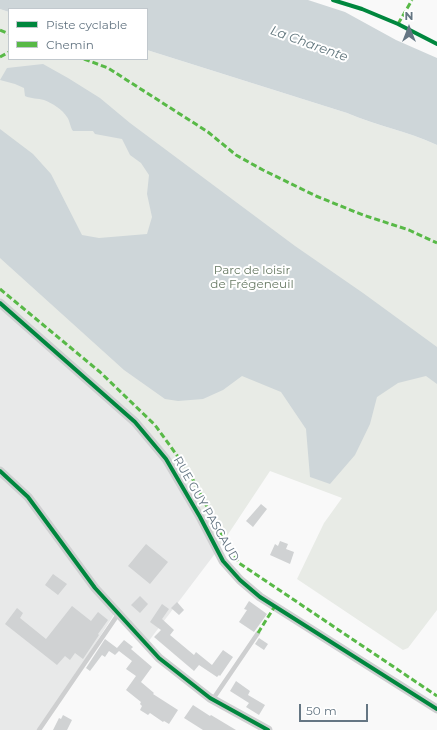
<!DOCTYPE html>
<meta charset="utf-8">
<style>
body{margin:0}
#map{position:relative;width:437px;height:730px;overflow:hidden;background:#f9f9f9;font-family:Montserrat,sans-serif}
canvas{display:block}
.legend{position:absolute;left:8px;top:8px;width:140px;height:52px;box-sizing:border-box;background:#fff;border:1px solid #c1c8cd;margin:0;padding:5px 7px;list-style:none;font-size:12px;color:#657683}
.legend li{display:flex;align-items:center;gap:8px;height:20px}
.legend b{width:20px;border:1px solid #c1c8cd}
.north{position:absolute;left:389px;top:8px;width:40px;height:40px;-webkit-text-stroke:3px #fff;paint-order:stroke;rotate:0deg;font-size:11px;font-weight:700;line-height:16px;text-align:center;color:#657683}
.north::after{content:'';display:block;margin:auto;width:14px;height:18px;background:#657683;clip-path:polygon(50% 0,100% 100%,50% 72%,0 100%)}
.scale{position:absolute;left:299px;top:704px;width:69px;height:18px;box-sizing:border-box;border:2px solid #657683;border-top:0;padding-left:5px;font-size:12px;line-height:14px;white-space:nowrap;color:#657683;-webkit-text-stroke:3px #fff;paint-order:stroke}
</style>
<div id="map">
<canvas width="437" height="730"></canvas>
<ul class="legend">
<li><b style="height:5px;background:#00873e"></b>Piste cyclable</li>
<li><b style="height:5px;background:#58b947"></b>Chemin</li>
</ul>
<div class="north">N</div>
<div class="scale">50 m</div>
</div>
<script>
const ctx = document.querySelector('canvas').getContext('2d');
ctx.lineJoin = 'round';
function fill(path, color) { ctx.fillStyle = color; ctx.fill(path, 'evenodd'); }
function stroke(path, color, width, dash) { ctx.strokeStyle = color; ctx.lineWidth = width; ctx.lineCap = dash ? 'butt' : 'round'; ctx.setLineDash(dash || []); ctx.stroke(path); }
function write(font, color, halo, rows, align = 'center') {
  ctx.font = font + ' Montserrat,sans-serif'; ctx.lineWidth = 4; ctx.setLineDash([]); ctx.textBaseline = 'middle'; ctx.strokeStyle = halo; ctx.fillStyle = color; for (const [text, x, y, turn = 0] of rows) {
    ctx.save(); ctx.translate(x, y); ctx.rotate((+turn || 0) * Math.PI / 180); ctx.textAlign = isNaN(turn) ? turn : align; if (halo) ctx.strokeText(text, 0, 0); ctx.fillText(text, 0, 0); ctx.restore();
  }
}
fill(new Path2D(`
 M0,294L175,457L217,551L145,646L115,613L40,730H0Z`), '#e8e9e9');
fill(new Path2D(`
 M0,9L9,12V59H147V50L347,113C377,126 408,131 437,145V610L408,648L403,650L297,579L324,523L342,498L270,471L217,551L175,457L0,300Z`), '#e8ebe6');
fill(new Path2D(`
 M0,0H308L345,12L396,40L437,58V145C408,131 377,126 347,113L147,50V9H9V12L0,9Z
 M43,64L68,78L100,98L130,123L295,246L363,293L437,347V384L426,376L398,383L377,397L370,424L355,455L330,484L310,477L306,429L281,392L242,376L223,390L203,399L178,401L165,399L124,370L0,258V129L33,154L51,174L82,235L99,238L147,234L152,217L147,194L149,175L141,163L130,155L122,139L95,134L93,131H73C70,127 70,121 67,117C63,110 52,103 44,100C38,98 31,99 25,96L24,88L15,84L0,80L7,68Z`), '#ced6d9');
fill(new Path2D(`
 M261,504L267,509L253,527L246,521Z
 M280,541L288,544L286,549L294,552L290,564L270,555L275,544L278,546Z
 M146,544L168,562L150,584L128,566Z
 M53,574L67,584L58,595L45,585Z
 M140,596L148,604L140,613L131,605Z
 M249,601L267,614L254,632L239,622L247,610L244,609Z
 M177,602L184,610L179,615L171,608Z
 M162,604L169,609L162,619L174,630L170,635L194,655L196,652L212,665L223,650L233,657L220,676L219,675L217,677L199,665L194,671L154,637L161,630L150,622Z
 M72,606L91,621L98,612L108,620L98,634L99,635L83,659L75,653L70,660L65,656L57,665L5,624L17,608L23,613L20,618L46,639Z
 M259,638L268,644L264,650L255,644Z
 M105,639L117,648L124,640L133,647L131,649L152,667L141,682L154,693L153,694L178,710L169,724L164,721L163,722L150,713L148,715L140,710L142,706L140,704L141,702L126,690L136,676L126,669L132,661L119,651L115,655L109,651L105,657L102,655L90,671L86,668Z
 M236,681L250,691L248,695L265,705L259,715L246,707L249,703L230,691Z
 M193,705L210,716L211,715L236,730H203L184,718Z
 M63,715L72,720L67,730H53L59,718L61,719Z`), '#d0d2d3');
stroke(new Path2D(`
 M213,699L258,633
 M39,730L119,613`), '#cecfd0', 4.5);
stroke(new Path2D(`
 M0,303L135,422L166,459L200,517L223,561L240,580L260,597L437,709
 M0,471L28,497L95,588L159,658L210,698L268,730`), '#cecfd0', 9);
stroke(new Path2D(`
 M398,24L412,0
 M0,30L9,34
 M0,57L9,52
 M84,59L108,68L208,132L236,155L263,170L316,196L363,215L409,230L437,243
 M0,289L100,372L155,425L189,472L228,547L239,563L437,696
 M258,633L275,606`), '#58b947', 3, [6, 3]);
stroke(new Path2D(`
 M333,0L362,9L398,24L437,44
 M0,303L135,422L166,459L200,517L223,561L240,580L260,597L437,709
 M0,471L28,497L95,588L159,658L210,698L268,730`), '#00873e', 4);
write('12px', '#687a64', '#fff', [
 ["Parc de loisir",252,270],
 ["de Frégeneuil",252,284]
]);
write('12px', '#657683', '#fff', [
 ["RUE GUY PASCAUD",206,509,60]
]);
write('italic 13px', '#60757c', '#fff', [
 ["La Charente",309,44,20]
]);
</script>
